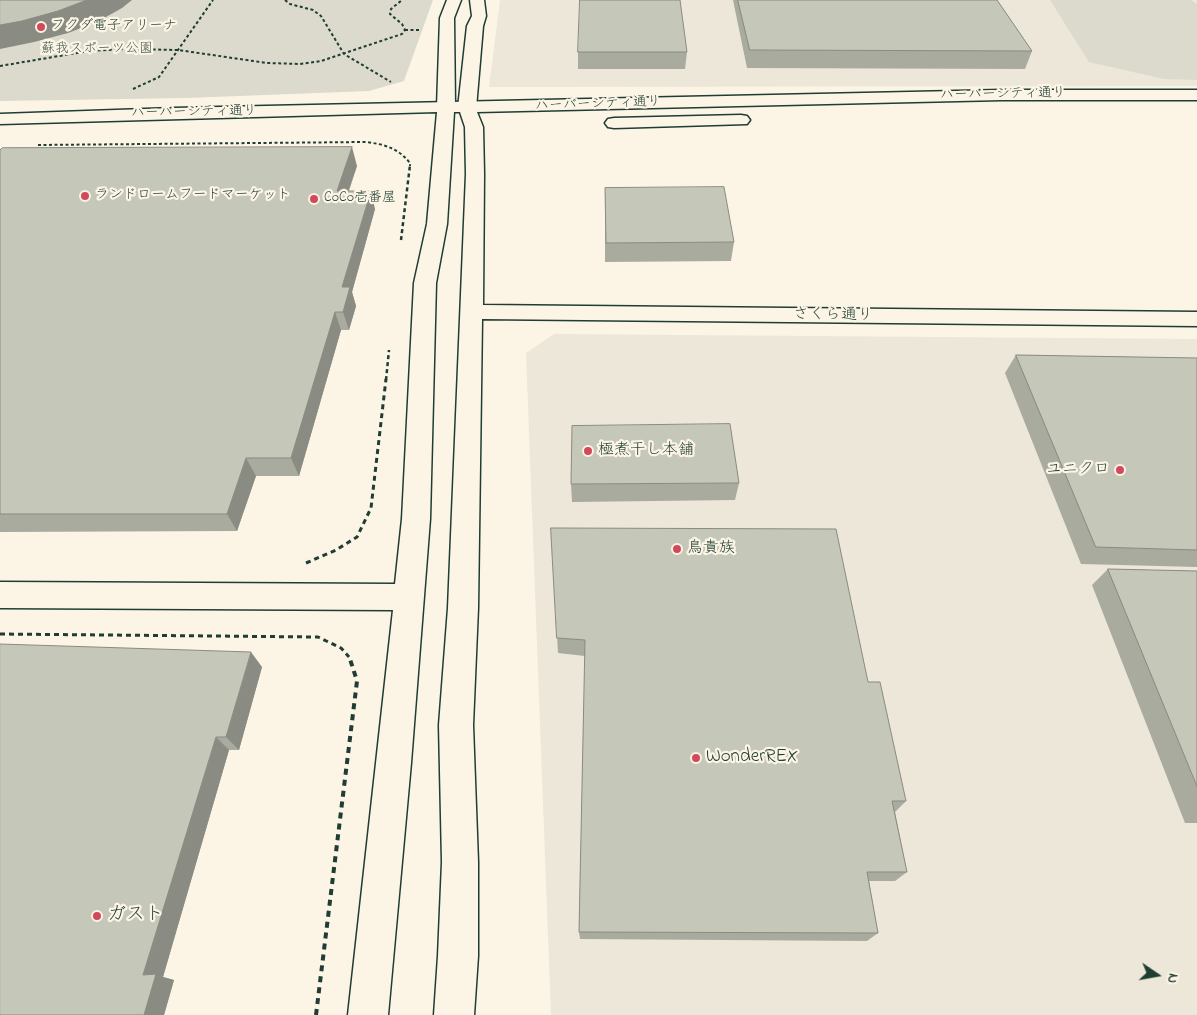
<!DOCTYPE html>
<meta charset="utf-8">
<style>
body{margin:0}
#map{position:relative;width:1197px;height:1015px;overflow:hidden;background:#fcf5e5;font-family:"Indie Flower",sans-serif}
canvas{display:block}
.north{position:absolute;left:1132px;top:950px;width:50px;height:50px;-webkit-text-stroke:4px #fcf5e5;paint-order:stroke;rotate:102deg;font-size:14px;font-weight:700;line-height:20px;text-align:center;color:#1f3d34}
.north::after{content:'';display:block;margin:auto;width:18px;height:22px;background:#1f3d34;clip-path:polygon(50% 0,100% 100%,50% 72%,0 100%)}
</style>
<div id="map">
<canvas width="1197" height="1015"></canvas>
<div class="north">N</div>
</div>
<script>
const ctx = document.querySelector('canvas').getContext('2d');
ctx.lineJoin = 'round';
function fill(path, color) { ctx.fillStyle = color; ctx.fill(path, 'evenodd'); }
function stroke(path, color, width, dash) { ctx.strokeStyle = color; ctx.lineWidth = width; ctx.lineCap = dash ? 'butt' : 'round'; ctx.setLineDash(dash || []); ctx.stroke(path); }
function write(font, color, halo, rows, align = 'center') {
  ctx.font = font + ' "Indie Flower","Klee One",sans-serif'; ctx.lineWidth = 4.5; ctx.setLineDash([]); ctx.textBaseline = 'middle'; ctx.strokeStyle = halo; ctx.fillStyle = color; for (const [text, x, y, turn = 0] of rows) {
    ctx.save(); ctx.translate(x, y); ctx.rotate((+turn || 0) * Math.PI / 180); ctx.textAlign = isNaN(turn) ? turn : align; if (halo) ctx.strokeText(text, 0, 0); ctx.fillText(text, 0, 0); ctx.restore();
  }
}
fill(new Path2D(`
 M500,0H1197V86L489,87Z
 M554,334L1197,339V1015H551L526,353Z`), '#ece7d8');
fill(new Path2D(`
 M0,0H433L404,81L369,91L187,98L0,101Z
 M1050,0H1191L1197,4V80L1164,79L1089,62Z`), '#dcdacc');
const street = new Path2D(`
 M447,0H461L454,18L455,107L452,111L446,112L440,111L437,107L440,18Z
 M470,0H484L486,16L483,26L476,108L473,112L467,113L461,112L458,108L467,26L472,16Z`);
const secondary = new Path2D(`
 M1002,90H1197V100H1002L477,112L483,127L484,174L483,305L1197,312V326L482,319L478,608L473,725L478,862V956L474,1015H434L438,956L442,862L439,725L448,608L466,174L465,127L460,112H454L447,224L436,283L430,519L411,763L388,1015H348L393,610L0,608V582L395,584L402,519L414,283L427,224L437,112L0,124V114L174,108Z
 M741,115L747,116L750,120L747,124L614,128L608,127L605,123L608,119L614,118Z`);
stroke(street, '#1f3d34', 3);
stroke(secondary, '#1f3d34', 3);
stroke(new Path2D(`
 M285,0L290,4L313,10L321,16L344,54L391,82
 M405,30H419
 M0,66L89,51L126,49L178,50L267,63L300,64L321,61L402,34L405,30L402,24L390,14L391,9L402,0
 M133,89L159,77L213,0
 M38,145L365,142C384,144 398,148 410,163V166`), '#1f3d34', 2, [3, 2.5]);
stroke(new Path2D(`
 M401,240L410,165
 M386,380L389,350`), '#1f3d34', 2.5, [4, 3]);
stroke(new Path2D(`
 M306,563L336,550L357,537L371,508L386,379
 M0,634L318,637L341,648L349,657`), '#1f3d34', 3, [5, 4]);
stroke(new Path2D(`
 M316,1015L357,681L349,656`), '#1f3d34', 4, [6, 5]);
fill(street, '#fcf5e5');
fill(secondary, '#fcf5e5');
fill(new Path2D(`
 M733,0H997L1032,51L1025,69L747,68Z
 M578,52H687L685,69H578Z
 M0,150L357,166L349,191L375,209L352,292L356,306L349,330H341L299,476H256L237,531L0,532Z
 M605,188L734,242L731,261L605,262Z
 M1016,355L1197,358V567L1081,564L1005,373Z
 M739,483L735,500L572,502L571,484Z
 M551,528L868,682L906,801L895,812L907,872L895,881H869L878,933L867,941L580,939L579,932L585,656L558,653Z
 M1108,569L1197,571V823H1185L1092,585Z
 M262,667L239,750H229L163,977L174,980L164,1015H0Z`), '#a9ab9f');
fill(new Path2D(`
 M87,0H132L122,8L97,22L68,33L34,42L0,49V25Z
 M352,147L357,166L342,209L337,191Z
 M371,191L375,209L352,292L356,306L349,330L343,312L342,287Z
 M335,312L341,330L299,476L291,458Z
 M246,458L256,476L237,531L227,514Z
 M251,652L262,667L239,750L226,737Z
 M216,737L229,750L163,977L174,980L164,1015H144L143,975Z`), '#8a8b82');
const building = new Path2D(`
 M0,0H87L58,11L22,21L0,25Z
 M580,0H680L687,52H578Z
 M738,0H997L1032,51L750,50Z
 M352,147L337,191H371L342,287H350L343,312H335L291,458H246L227,514H0V150L2,148Z
 M724,187L734,242L606,243L605,188Z
 M1016,355L1197,358V550L1096,547Z
 M730,424L739,483L571,484L572,426Z
 M551,528L836,529L868,682H880L906,801H892L907,872H867L878,933L579,932L585,640L557,638Z
 M1108,569L1197,571V786Z
 M0,644L251,652L226,737H216L143,975L156,974L144,1015H0Z`);
fill(building, '#c5c7b9');
stroke(building, '#8a8b82', 1);
for (const [x, y, r, color] of [
 [41,27,5,"#d1495b"],
 [85,196,5,"#d1495b"],
 [314,199,5,"#d1495b"],
 [588,451,5,"#d1495b"],
 [1120,470,5,"#d1495b"],
 [677,549,5,"#d1495b"],
 [696,758,5,"#d1495b"],
 [97,916,5,"#d1495b"]
]) { const dot = new Path2D(); dot.arc(x, y, r, 0, 2 * Math.PI); ctx.fillStyle = color; ctx.fill(dot); stroke(dot, '#fcf5e5', 2); }
write('14px', '#1f3d34', '#fcf5e5', [
 ["フクダ電子アリーナ",51,27],
 ["ランドロームフードマーケット",95,196],
 ["CoCo壱番屋",324,199]
], 'left');
write('14px', '#455c52', '#fcf5e5', [
 ["蘇我スポーツ公園",97,50]
]);
write('14px', '#1f3d34', '#fcf5e5', [
 ["ハーバーシティ通り",1003,95,-1],
 ["ハーバーシティ通り",598,105,-2],
 ["ハーバーシティ通り",194,113,-1]
]);
write('16px', '#1f3d34', '#fcf5e5', [
 ["さくら通り",833,316,1]
]);
write('16px', '#1f3d34', '#fcf5e5', [
 ["極煮干し本舗",598,451],
 ["ユニクロ",1110,470,"right"],
 ["鳥貴族",687,549]
], 'left');
write('19px', '#1f3d34', '#fcf5e5', [
 ["WonderREX",706,758],
 ["ガスト",107,916]
], 'left');
</script>
